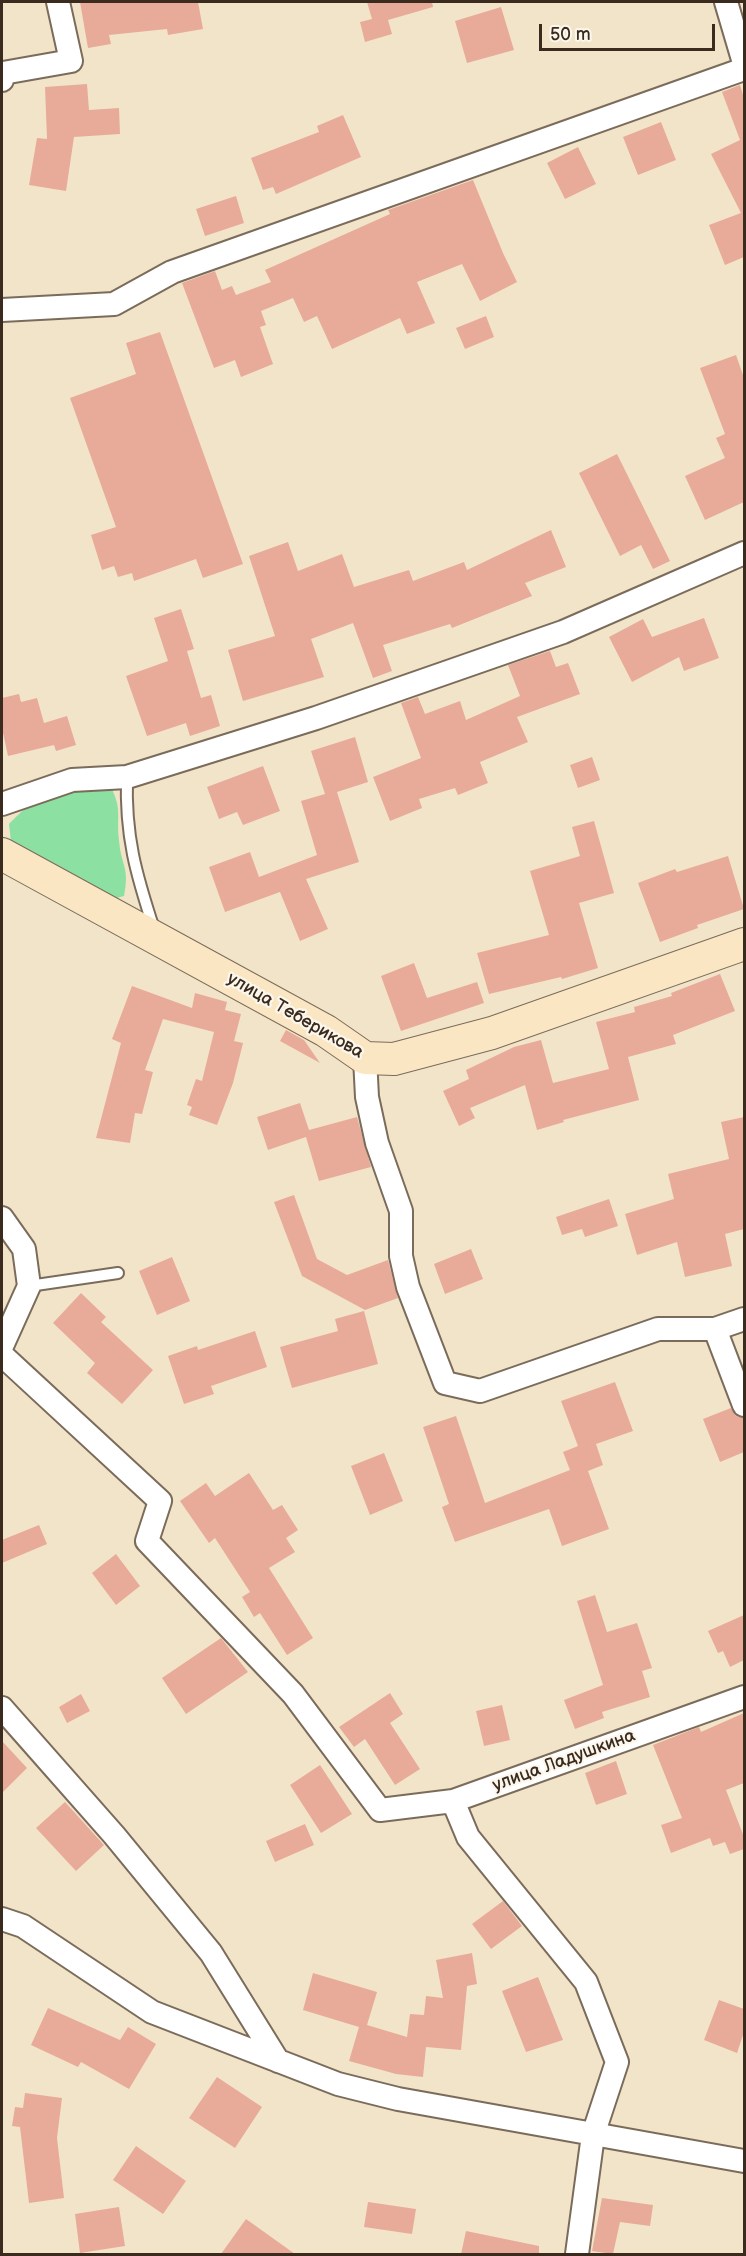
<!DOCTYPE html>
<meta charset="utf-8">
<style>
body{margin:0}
#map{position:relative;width:746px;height:2256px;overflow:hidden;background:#f2e4c9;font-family:"Balsamiq Sans",sans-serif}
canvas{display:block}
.frame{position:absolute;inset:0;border:3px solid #3b2a1e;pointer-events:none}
.scale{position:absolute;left:539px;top:24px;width:176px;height:27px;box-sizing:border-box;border:3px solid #3b2a1e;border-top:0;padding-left:8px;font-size:18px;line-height:21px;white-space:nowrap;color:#3b2a1e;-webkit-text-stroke:4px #fbf7ec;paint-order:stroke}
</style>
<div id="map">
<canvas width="746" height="2256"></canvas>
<div class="frame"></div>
<div class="scale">50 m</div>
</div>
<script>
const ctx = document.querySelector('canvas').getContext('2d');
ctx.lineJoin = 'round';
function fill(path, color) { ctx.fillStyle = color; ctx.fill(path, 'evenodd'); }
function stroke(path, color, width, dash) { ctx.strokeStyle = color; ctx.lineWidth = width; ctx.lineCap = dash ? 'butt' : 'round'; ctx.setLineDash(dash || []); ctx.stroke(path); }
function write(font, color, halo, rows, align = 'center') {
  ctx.font = font + ' "Balsamiq Sans",sans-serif'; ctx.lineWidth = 4.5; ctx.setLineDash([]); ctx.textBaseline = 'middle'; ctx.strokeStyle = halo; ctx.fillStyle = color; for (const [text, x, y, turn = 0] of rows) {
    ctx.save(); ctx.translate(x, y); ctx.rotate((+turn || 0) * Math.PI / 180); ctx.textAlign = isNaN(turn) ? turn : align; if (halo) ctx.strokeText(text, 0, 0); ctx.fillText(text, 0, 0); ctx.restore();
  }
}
fill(new Path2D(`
 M110,785C123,811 116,815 119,840C121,866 130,867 124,896L113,899L11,842L9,824C42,788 65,791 110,785Z`), '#8ce0a2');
fill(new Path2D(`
 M80,2H198L203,29L168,35L167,29L109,35L111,44L88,48Z
 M367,2H432L433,7L388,20L392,34L365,42L360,22L372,19Z
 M501,7L514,50L467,63L455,21Z
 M87,84L89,110L119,108L120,134L74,137L66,191L29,185L37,138L47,139L45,87Z
 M740,85L744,98V257L725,265L709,225L741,213L711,154L740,140L722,92Z
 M343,115L361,157L276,194L273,187L263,190L251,158L319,132L317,126Z
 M661,122L676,160L638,175L623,137Z
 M578,147L596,184L565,199L547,163Z
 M473,180L503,253L517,282L480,301L462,264L417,282L435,323L407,334L400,318L332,349L317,316L304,322L293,298L261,311L266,325L260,327L273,364L241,377L235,360L214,368L182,283L215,271L222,290L232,286L236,295L271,282L265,270L390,214L388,210Z
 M236,196L244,223L205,236L196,209Z
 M486,316L494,337L465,349L456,328Z
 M160,332L243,564L203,578L196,559L134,581L132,573L118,577L114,566L102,570L91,535L116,527L70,398L136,374L126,343Z
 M736,355L744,378V502L705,520L685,476L725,458L716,438L725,434L700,368Z
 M617,454L670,561L653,569L641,545L620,556L579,473Z
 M551,530L566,567L525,583L532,596L452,628L450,624L383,645L392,671L373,678L353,623L311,639L324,677L243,701L228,650L275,636L249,556L288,542L298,571L342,554L354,587L409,570L413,581L464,562L467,570Z
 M181,609L194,649L187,651L201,698L211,695L220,726L190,736L186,723L147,736L126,676L168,661L154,618Z
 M704,618L719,658L684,671L679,657L632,682L609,637L643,619L652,637Z
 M550,651L556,667L568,663L580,694L517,717L528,742L480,762L488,783L458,795L455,788L419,799L422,808L390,821L373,777L421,758L401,703L418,697L425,714L460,701L466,720L520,696L508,665Z
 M19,694L21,702L37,698L44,723L67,716L76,745L56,751L54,745L8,756L2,728V698Z
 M355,737L368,782L337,792L359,862L306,879L328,929L300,941L280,892L225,912L209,867L250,852L259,877L317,855L301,801L325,794L311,751Z
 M592,757L600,780L578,788L570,765Z
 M263,766L280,811L243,825L237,812L219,819L207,787Z
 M594,821L614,893L579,903L598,968L562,979L561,977L489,994L477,953L549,935L530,871L580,856L572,827Z
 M728,856L744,909L697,925L698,928L660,942L638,883L675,869L677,872Z
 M414,963L427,998L477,982L484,1003L401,1031L381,976Z
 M720,974L735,1011L673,1035L676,1044L628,1057L639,1100L563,1120L564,1122L537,1130L525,1085L470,1108L475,1118L459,1126L443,1091L469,1079L466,1070L514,1047L541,1040L553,1083L609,1069L596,1022L635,1012L634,1007L672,996L671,993Z
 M132,986L192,1008L195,993L227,1002L225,1010L241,1014L234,1041L243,1043L233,1083L217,1125L189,1115L192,1107L187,1105L196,1079L202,1081L214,1032L163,1019L145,1070L153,1072L142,1114L135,1113L130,1143L96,1138L121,1043L112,1039Z
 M286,1030L304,1040L320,1063L280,1041Z
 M300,1103L309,1130L357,1117L371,1167L319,1181L306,1137L268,1150L257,1117Z
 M744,1117V1229L725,1234L732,1266L685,1277L677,1242L637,1255L625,1214L674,1199L668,1174L729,1159L721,1122Z
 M294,1195L317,1259L347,1275L388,1260L398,1298L365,1310L302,1276L274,1202Z
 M609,1199L618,1226L585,1237L582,1229L562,1235L556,1217Z
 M471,1249L483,1279L445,1294L434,1264Z
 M172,1257L190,1301L157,1315L139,1271Z
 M81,1293L106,1317L101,1322L153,1370L122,1404L87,1373L95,1363L53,1323Z
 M364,1311L378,1364L292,1388L280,1347L338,1331L335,1319Z
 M255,1331L267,1367L211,1386L214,1394L184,1404L168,1356L197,1346L198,1350Z
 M615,1382L633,1431L596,1444L603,1465L588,1471L609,1529L562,1546L549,1509L455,1542L442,1507L449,1504L423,1427L456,1416L485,1503L570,1470L563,1452L578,1446L561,1401Z
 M731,1408L736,1416L744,1418V1452L720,1462L703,1419Z
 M384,1453L403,1501L370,1515L351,1466Z
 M249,1473L273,1510L282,1505L298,1530L286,1538L295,1552L269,1568L313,1638L287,1655L260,1613L254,1617L242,1597L250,1592L215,1538L209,1543L180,1501L206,1483L215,1496Z
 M39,1525L47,1544L2,1563V1540Z
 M116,1554L140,1586L116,1605L92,1573Z
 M595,1595L607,1632L637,1623L652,1668L642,1671L650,1697L602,1712L604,1718L575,1729L564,1700L603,1685L577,1601Z
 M744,1615V1660L730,1667L723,1651L718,1653L708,1631Z
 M221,1638L248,1672L186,1714L162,1678Z
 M390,1693L403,1714L390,1723L420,1769L395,1785L365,1739L354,1747L339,1727Z
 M81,1694L90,1711L67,1723L59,1707Z
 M502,1705L510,1740L484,1746L476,1711Z
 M744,1713V1783L726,1790L744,1837V1849L730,1854L725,1842L713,1846L710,1838L671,1853L661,1825L682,1818L653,1745L699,1727L701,1732Z
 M2,1741L27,1768L2,1793Z
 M616,1761L627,1794L596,1805L585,1773Z
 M320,1765L352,1814L321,1833L290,1785Z
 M65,1802L104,1845L76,1871L36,1828Z
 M305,1824L314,1845L275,1862L266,1841Z
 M503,1901L522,1926L491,1949L472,1924Z
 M472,1953L477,1984L467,1986L461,2050L426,2047L423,2077L396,2074L349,2061L359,2027L303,2010L313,1973L377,1992L367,2025L407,2037L410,2014L424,2015L426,1996L443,1998L436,1960Z
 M538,1977L563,2040L526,2052L502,1991Z
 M719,2000L744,2009V2032L737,2053L704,2040Z
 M48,2008L120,2040L128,2027L156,2044L129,2089L81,2062L78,2067L31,2045Z
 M217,2077L262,2107L235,2148L189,2118Z
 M25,2093L62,2098L57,2138L64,2198L29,2203L20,2127L12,2126L15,2107L23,2108Z
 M136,2146L186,2181L163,2214L113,2180Z
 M602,2198L653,2205L650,2226L620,2222L613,2254L592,2251Z
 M368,2202L416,2209L412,2234L364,2227Z
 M119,2207L125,2246L80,2253L75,2214Z
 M246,2219L295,2254H221Z
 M466,2231L539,2246V2254H461Z`), '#e8ab9a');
const lane = new Path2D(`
 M127,777C125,836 136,874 154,929
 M29,1286L118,1273`);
const street = new Path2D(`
 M726,2L744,63
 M2,80L3,73L71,61L58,2
 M2,310L114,304L172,272L744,69
 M2,804L72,780L127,777L316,718L563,632L744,553
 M365,1058L367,1097L377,1143L401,1211V1256L408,1287L445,1383L480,1391L658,1329H715L744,1319
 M2,1218L24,1249L29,1286L2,1346
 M715,1329L744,1405
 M2,1355L160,1501L147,1541L293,1694L380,1810L453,1801L744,1697
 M2,1708L114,1835L211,1953L278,2061
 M453,1801L468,1837L586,1982L617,2062L593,2135L577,2254
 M2,1919L23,1926L152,2012L338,2084L398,2099L744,2161`);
const secondary = new Path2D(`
 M2,854L326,1031L365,1058L394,1059L492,1033L744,944`);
stroke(lane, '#7b6b5a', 14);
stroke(street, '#7b6b5a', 26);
stroke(secondary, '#7b6b5a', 34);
stroke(lane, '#fff', 10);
stroke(street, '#fff', 22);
stroke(secondary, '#fbe6c4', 32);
write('18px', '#3b2a1e', '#fbf7ec', [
 ["улица Теберикова",295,1016,30],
 ["улица Ладушкина",564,1761,-20]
]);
</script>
